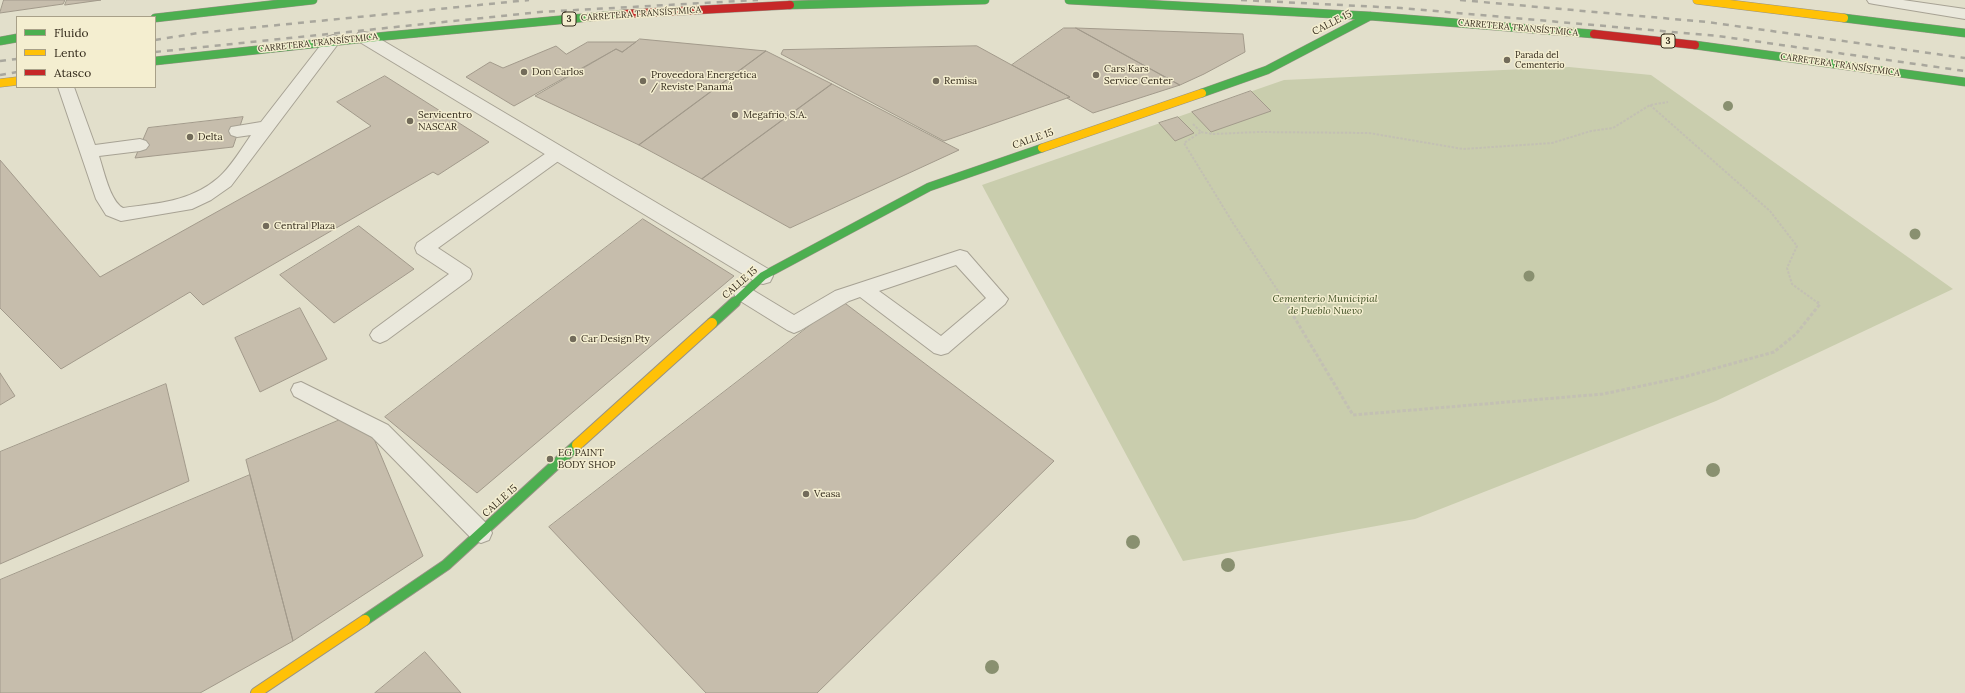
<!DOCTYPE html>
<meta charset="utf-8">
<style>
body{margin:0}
#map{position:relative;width:1965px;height:693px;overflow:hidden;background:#e2dfcb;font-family:Lora,serif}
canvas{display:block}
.legend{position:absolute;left:16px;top:16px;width:140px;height:72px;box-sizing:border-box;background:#f4eed0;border:1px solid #a8a088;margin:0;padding:5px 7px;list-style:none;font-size:12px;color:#352c1d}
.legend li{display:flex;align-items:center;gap:8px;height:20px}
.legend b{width:20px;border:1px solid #a8a088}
</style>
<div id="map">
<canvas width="1965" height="693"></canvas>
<ul class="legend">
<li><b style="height:5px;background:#4caf50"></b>Fluido</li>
<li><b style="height:5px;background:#ffc107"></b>Lento</li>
<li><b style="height:5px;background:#c62828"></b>Atasco</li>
</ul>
</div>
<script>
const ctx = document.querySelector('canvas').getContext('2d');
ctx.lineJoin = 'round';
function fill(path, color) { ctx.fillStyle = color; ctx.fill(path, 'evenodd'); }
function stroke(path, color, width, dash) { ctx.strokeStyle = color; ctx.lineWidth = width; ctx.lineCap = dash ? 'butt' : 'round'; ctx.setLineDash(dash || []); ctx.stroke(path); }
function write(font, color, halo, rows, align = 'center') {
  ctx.font = font + ' Lora,serif'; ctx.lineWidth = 3; ctx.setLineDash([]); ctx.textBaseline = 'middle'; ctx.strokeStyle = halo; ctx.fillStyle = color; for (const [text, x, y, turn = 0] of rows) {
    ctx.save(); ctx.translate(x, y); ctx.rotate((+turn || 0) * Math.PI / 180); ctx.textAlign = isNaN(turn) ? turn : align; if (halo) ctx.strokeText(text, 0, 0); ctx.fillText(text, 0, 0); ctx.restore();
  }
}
fill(new Path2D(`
 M1569,67L1651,75L1953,289L1716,401L1415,519L1183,561L982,185L1284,80Z`), '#c9cdad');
const building = new Path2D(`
 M4,0H65L63,4L0,13Z
 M67,0H101L65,5Z
 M1064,28H1076L1180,85L1093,113L1067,98L1070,97L1012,65Z
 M1076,28L1243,34L1245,52L1204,74L1180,85Z
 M640,39L766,51L639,145L535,96L616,49L622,52Z
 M588,42H636L622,52L616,49L514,106L466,77L490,62L503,68L556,46L566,54Z
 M977,46L1070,97L944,141L781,54L783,50Z
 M766,51L832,84L702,179L639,145Z
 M385,76L489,142L438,175L433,172L203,305L190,292L61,369L0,308V160L100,277L371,126L337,102Z
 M832,84L959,150L790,228L702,179Z
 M1251,91L1271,111L1211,132L1192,112Z
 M243,117L233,147L135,158L148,128Z
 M1178,117L1194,133L1175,141L1159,123Z
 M643,219L734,276L477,493L385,417Z
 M359,226L414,269L334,323L280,275Z
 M842,301L1054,461L817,693H706L549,527Z
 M300,308L327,359L260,392L235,338Z
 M0,373L15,396L0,405Z
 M166,384L189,481L0,564V452Z
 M342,419L372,434L423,556L293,641L246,460Z
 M250,475L293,641L200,693H0V580Z
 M425,652L461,693H375Z`);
fill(building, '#c6bdac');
stroke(building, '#a29a8b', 1);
const lane = new Path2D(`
 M1867,0H1903L1965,9V19L1874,4L1869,3Z
 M333,35L339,37L341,40L231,186L211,200L192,209L121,221L106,215L96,199L58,87H74L95,145L140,139L146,141L149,145L146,149L140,151L99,156C104,171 110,201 123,208C158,203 190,202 218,178C230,168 242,148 251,135L237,137L231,135L229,131L231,127L261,122L327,37Z
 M558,147L564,149L567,153L564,157L438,248L470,269L472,274L470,279L387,340L380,343L373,340L370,335L373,330L449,274L417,253L415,248L417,243L552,149Z
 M960,250L967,252L1008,299L1005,304L948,353L941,355L934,353L860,297L849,301L801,330L794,333L787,330L737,299L734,294L737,289L744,287L751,289L794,315L835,291ZM956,265L986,298L941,336L879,291Z
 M301,382L388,425L489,526L492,533L489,540L481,543L473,540L372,437L294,396L291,390L294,384Z`);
const street = new Path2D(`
 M364,32L370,33L770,270L773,276L770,282L763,284L756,282L358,41L355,37L358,33Z`);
const fastFar1 = new Path2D(`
 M1069,0L1370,16L1594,34
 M790,5L985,0
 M155,18L313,0
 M1844,18L1965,33
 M0,41L17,38
 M1695,45L1965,82
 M155,61L386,36L624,14
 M1202,93L1267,70L1370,16
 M734,303L763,276L929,187L1042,148`);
const fast = new Path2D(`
 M712,323L735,302
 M365,620L446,565L577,445`);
const slowFar1 = new Path2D(`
 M1697,0L1844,18
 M0,83L17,81
 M1042,148L1202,93`);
const slow = new Path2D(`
 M577,445L712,323
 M256,693L365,620`);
const jam = new Path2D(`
 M624,14L790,5
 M1594,34L1695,45`);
stroke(lane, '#a7a294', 2);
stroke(street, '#a7a294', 2);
stroke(fastFar1, '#979284', 9);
stroke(fast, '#979284', 12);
stroke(slowFar1, '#979284', 9);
stroke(slow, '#979284', 12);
stroke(jam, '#979284', 9);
stroke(new Path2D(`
 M1650,105L1770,211L1797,246L1787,268L1792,284L1818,303
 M1193,124L1201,132L1184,143L1233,223L1286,303
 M1201,132L1213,134L1259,132L1369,133L1463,149L1552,143L1591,131L1613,128L1650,105L1668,102`), '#c3c0b3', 2, [2.5, 1.5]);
stroke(new Path2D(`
 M1285,302L1353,415L1603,394L1684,377L1774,352L1796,334L1820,304L1817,302`), '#c3c0b3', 3, [3.5, 2]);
fill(lane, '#eae8dc');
fill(street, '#eae8dc');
stroke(fastFar1, '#4caf50', 8);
stroke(fast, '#4caf50', 10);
stroke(slowFar1, '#ffc107', 8);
stroke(slow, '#ffc107', 10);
stroke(jam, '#c62828', 8);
stroke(new Path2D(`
 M1241,0L1401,8L1718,36L1965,71
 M1460,0L1707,22L1965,58
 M155,40L198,33L529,0
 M155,52L540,12L758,0
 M0,61L17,59
 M0,75L17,72`), '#a9a79d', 2.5, [6, 6]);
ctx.fillStyle = '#899070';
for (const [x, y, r] of [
 [1728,106,5],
 [1915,234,5.5],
 [1529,276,5.5],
 [1713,470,7],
 [1133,542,7],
 [1228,565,7],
 [992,667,7]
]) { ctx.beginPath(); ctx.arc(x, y, r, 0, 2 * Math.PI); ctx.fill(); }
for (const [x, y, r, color] of [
 [1507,60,4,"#726b5a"],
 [524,72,4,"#726b5a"],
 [1096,75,4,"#726b5a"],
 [643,81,4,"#726b5a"],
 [936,81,4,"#726b5a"],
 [735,115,4,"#726b5a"],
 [410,121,4,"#726b5a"],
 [190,137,4,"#726b5a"],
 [266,226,4,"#726b5a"],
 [573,339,4,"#726b5a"],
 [550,459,4,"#726b5a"],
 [806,494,4,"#726b5a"]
]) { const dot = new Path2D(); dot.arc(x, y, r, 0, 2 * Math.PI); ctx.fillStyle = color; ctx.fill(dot); stroke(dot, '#f4eed0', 1.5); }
write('9px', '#352c1d', '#f4eed0', [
 ["CARRETERA TRANSÍSTMICA",641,14,-4],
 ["CARRETERA TRANSÍSTMICA",1518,28,5],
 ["CARRETERA TRANSÍSTMICA",318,43,-6],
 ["CARRETERA TRANSÍSTMICA",1840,65,8]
]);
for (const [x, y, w] of [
 [569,19,14],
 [1668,41,14]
]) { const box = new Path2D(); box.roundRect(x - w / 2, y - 7, w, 14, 3); ctx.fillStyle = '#f4eed0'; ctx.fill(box); stroke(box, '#352c1d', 1); }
write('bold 9px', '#352c1d', null, [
 ["3",569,19],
 ["3",1668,41]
]);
write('9px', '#352c1d', '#f4eed0', [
 ["Parada del",1515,55],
 ["Cementerio",1515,65]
], 'left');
write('10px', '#352c1d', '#f4eed0', [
 ["CALLE 15",1332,23,-27],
 ["CALLE 15",1033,139,-19],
 ["CALLE 15",740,283,-41],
 ["CALLE 15",500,501,-42]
]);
write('10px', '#352c1d', '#f4eed0', [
 ["Cars Kars",1104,69],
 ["Service Center",1104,81],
 ["Don Carlos",532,72],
 ["Proveedora Energetica",651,75],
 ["/ Reviste Panamá",651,87],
 ["Remisa",944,81],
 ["Servicentro",418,115],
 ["NASCAR",418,127],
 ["Megafrio, S.A.",743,115],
 ["Delta",198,137],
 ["Central Plaza",274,226],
 ["Car Design Pty",581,339],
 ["EG PAINT",558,453],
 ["BODY SHOP",558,465],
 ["Veasa",814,494]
], 'left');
write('italic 10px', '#405025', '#f4eed0', [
 ["Cementerio Municipial",1325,299],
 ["de Pueblo Nuevo",1325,311]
]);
</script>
